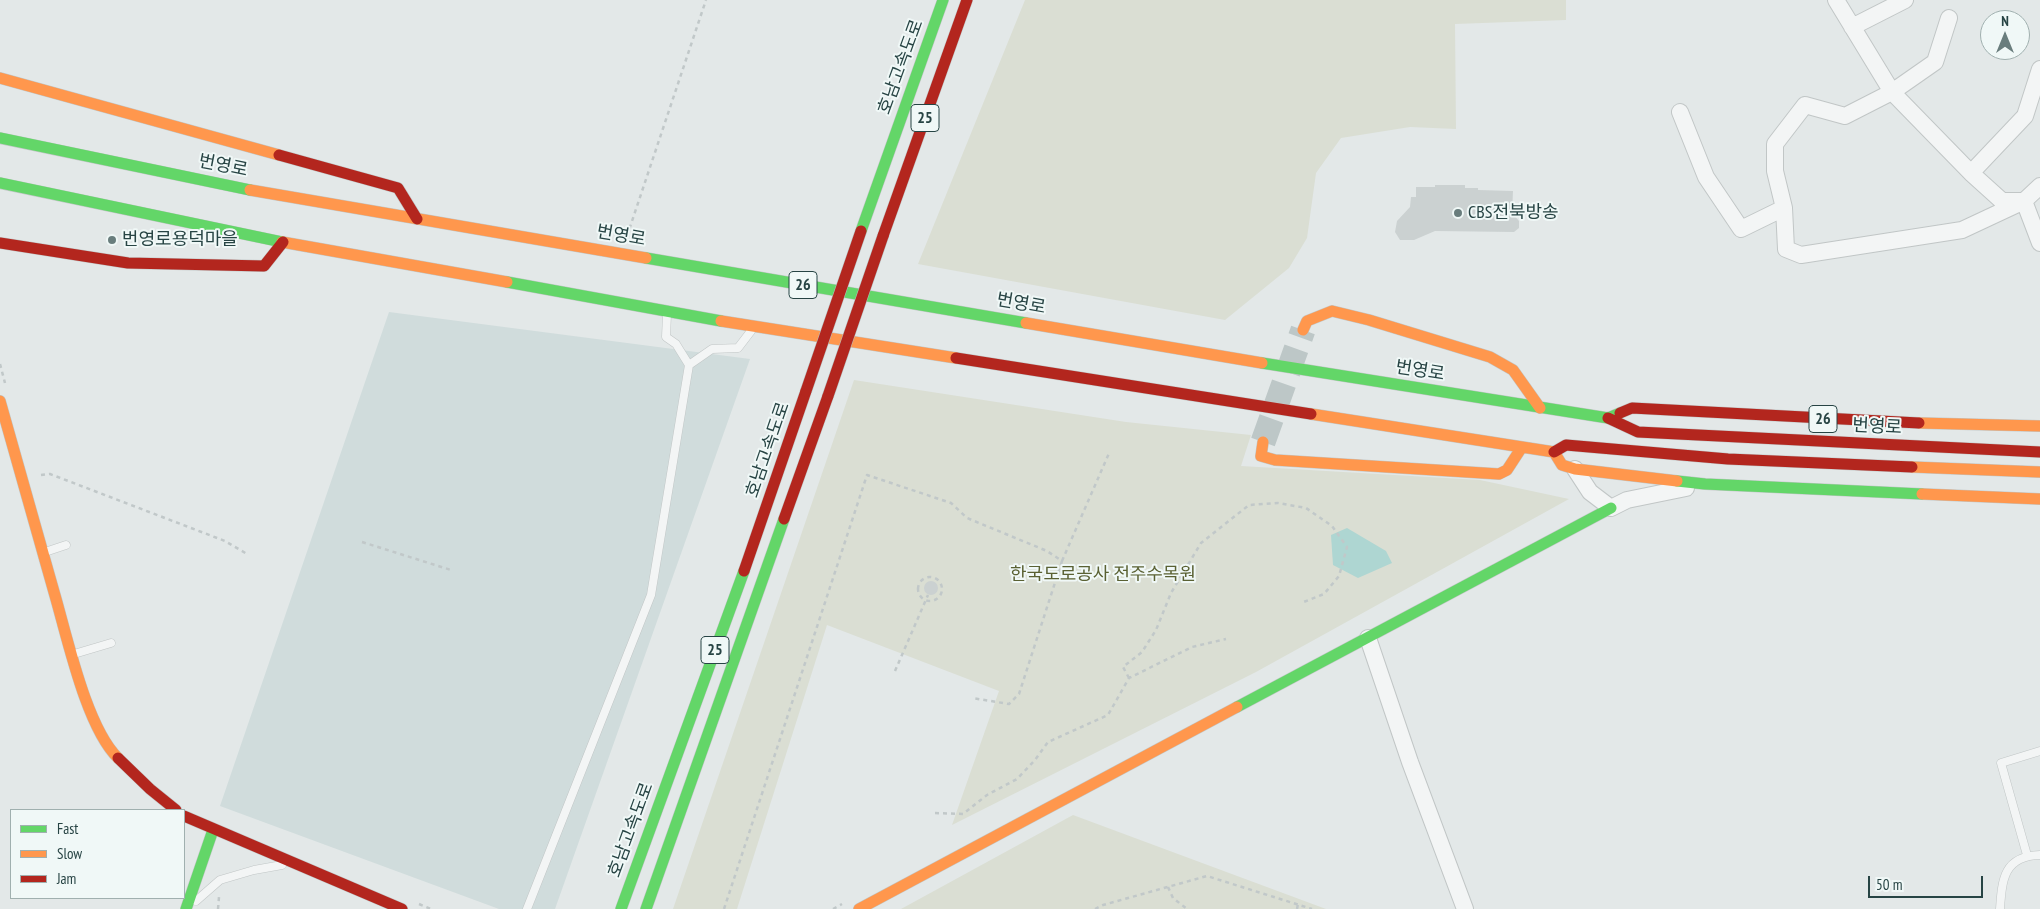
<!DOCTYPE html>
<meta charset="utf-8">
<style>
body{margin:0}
#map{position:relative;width:2040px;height:909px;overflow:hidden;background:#e3e8e8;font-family:"PT Sans Narrow",sans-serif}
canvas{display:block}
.legend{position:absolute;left:10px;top:809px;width:175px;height:90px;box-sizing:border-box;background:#f0f8f7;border:1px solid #a0b0af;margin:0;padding:6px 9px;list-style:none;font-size:15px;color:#274444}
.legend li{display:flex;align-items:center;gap:10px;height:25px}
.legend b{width:25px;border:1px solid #a0b0af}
.north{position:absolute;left:1980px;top:10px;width:50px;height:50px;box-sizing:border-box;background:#f0f8f7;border:1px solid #a0b0af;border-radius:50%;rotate:0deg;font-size:14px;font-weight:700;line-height:20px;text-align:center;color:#274444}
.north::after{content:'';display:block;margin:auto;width:18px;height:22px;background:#697d7d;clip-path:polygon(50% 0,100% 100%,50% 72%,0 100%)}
.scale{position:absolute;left:1868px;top:876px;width:115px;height:22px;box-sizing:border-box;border:2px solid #274444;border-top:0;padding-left:6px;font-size:15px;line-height:18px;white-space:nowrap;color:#274444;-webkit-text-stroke:4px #f0f8f7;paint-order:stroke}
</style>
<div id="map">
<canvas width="2040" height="909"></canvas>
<ul class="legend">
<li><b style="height:6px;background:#63d668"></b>Fast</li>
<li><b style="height:6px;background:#ff974d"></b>Slow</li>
<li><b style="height:6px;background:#b3261e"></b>Jam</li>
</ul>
<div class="north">N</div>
<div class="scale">50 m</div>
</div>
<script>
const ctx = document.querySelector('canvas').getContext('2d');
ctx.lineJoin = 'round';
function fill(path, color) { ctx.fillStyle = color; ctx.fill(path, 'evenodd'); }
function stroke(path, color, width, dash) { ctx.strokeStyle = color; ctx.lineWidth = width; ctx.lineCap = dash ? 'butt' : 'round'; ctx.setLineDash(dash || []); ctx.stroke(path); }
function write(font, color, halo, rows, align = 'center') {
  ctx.font = font + ' "PT Sans Narrow","Noto Sans KR",sans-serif'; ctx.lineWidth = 4; ctx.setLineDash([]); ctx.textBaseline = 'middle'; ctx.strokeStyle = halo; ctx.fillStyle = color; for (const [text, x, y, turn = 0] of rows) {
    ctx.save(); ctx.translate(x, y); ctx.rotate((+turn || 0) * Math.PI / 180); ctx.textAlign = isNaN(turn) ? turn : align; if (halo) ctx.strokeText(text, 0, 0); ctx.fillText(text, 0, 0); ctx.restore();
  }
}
fill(new Path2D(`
 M389,312L750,359L555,909H499L220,806Z`), '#d0dcdc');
fill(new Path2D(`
 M1025,0H1566V20L1455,24L1456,129L1410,127L1341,138L1316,173L1307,238L1289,268L1225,320L918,264Z
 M854,380L1126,422L1251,435L1241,466L1480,480L1569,499L1256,672L952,825L999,691L827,625L737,909H673Z
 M1073,815L1326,909H901Z`), '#daded3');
fill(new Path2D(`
 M1347,528L1386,551L1392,563L1358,578L1333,565L1331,535Z`), '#aed6d2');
fill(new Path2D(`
 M1435,185H1465V188H1478V190L1513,191L1512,213L1519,221V228L1514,232L1435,231L1414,240H1400L1395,232L1397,221L1410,207L1411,197H1416V187H1435Z
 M924 588a7 7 0 1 1 14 0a7 7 0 1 1-14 0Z`), '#cbd1d1');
stroke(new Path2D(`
 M1263,442L1303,330`), '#bdc7c7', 25, [25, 12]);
const lane = new Path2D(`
 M689,365L712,349L738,348L751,331
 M45,552L66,545
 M74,654L111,643
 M2027,855L2001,763L2040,751
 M196,901L220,880L254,870L282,865
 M527,909L651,595L689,365L676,344L666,337L667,314
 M2000,909C2002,879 2004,856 2040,855`);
const street = new Path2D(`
 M1836,0L1892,92L1971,173L2002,201H2024L2040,243
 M1949,18L1935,62L1892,92L1845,116L1805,105L1775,144V171L1784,208L1786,249L1801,255L1962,230L2024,201L2040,186
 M1852,27L1905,0
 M1680,112L1706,177L1741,229L1784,208
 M1971,173L2025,116L2040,69
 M1575,469L1590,492L1611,508L1627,500L1686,488
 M1368,638L1410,762L1465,909`);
const fast = new Path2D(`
 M0,138L250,190
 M0,183L282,242
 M861,231L943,0
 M646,258L1026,323
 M507,282L721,321
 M1262,363L1608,418L1620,413
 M1677,481L1705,484L1922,494
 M1237,707L1611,508
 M186,909L213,830
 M621,909L744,571
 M646,909L784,519`);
const slow = new Path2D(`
 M0,78L279,155
 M250,190L646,258
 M282,242L507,282
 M721,321L956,358
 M1026,323L1262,363
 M1303,330L1307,321L1332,311L1369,320L1490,357L1513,370L1540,408
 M0,401C18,465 36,528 54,592C67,636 86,727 118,758
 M1311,414L1554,452L1562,465L1575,469L1677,481
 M1919,423L2040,426
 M1263,442L1261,456L1275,460L1499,474L1507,470L1522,447
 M1912,467L2040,472
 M1922,494L2040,499
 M859,909L1237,707`);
const jam = new Path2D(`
 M279,155L398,188L417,219
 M883,236L967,0
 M0,243L128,263L264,266L283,242
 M956,358L1311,414
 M1620,413L1632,408L1919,423
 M1608,418L1638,432L2040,452
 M1554,452L1566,445L1728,459L1912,467
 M784,519L828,396
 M744,571L806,391
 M118,758L150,789L176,810
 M184,816L402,909`);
stroke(lane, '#c1c6c6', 9);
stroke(street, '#c1c6c6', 18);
stroke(fast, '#c1c6c6', 12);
stroke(slow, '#c1c6c6', 12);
stroke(jam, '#c1c6c6', 12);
stroke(new Path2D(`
 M627,236L706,0
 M0,364L5,383
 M41,475L50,474L225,541L247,554
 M362,542L451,570
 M1062,561L1110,451
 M918 589a12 12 0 1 1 24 0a12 12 0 1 1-24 0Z
 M895,671L928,595
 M1129,678L1123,667L1142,652L1156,630L1171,593L1201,543L1249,505L1278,503L1306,508L1332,526L1347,547L1339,576L1324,594L1301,603
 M935,813L963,814L987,795L1017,779L1035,760L1048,742L1108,715L1129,678L1192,647L1226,639
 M1168,887L1173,898L1187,909
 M419,904L431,909
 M218,909L219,897
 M724,909L867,475L951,503L967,518L1047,551L1062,561L1019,694L1009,704L972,698
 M833,909L842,904
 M1095,909L1103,905L1207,876L1312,909
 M1297,909L1298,904`), '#c1c8c9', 2.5, [4, 4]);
stroke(lane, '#f3f5f5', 8);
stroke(street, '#f3f5f5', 16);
stroke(fast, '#63d668', 11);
stroke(slow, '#ff974d', 11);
stroke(jam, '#b3261e', 11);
const jamBridge = new Path2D(`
 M806,391L861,231
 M828,396L883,236`);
stroke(jamBridge, '#b5bdbd', 12, []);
stroke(jamBridge, '#b3261e', 11);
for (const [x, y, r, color] of [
 [1458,213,5,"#697d7d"],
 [112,240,5,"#697d7d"]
]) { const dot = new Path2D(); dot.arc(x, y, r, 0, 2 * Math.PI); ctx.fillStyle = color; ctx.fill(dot); stroke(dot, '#f0f8f7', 2); }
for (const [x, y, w] of [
 [925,118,28],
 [803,285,28],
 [1823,419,28],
 [715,650,28]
]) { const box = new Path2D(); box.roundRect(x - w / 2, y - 13.5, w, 27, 4); ctx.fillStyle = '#f0f8f7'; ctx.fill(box); stroke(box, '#274444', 1); }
write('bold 16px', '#274444', null, [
 ["25",925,118],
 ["26",803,285],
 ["26",1823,419],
 ["25",715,650]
]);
write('18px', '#274444', '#f0f8f7', [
 ["호남고속도로",901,67,-70],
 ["번영로",223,166,11],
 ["번영로",621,236,10],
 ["번영로",1021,304,10],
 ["번영로",1420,371,9],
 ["번영로",1877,427,3],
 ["호남고속도로",768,450,-71],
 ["호남고속도로",631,830,-70]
]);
write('18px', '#274444', '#f0f8f7', [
 ["CBS전북방송",1468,213],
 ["번영로용덕마을",122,240]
], 'left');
write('18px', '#5a6133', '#f0f8f7', [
 ["한국도로공사 전주수목원",1103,575]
]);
</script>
